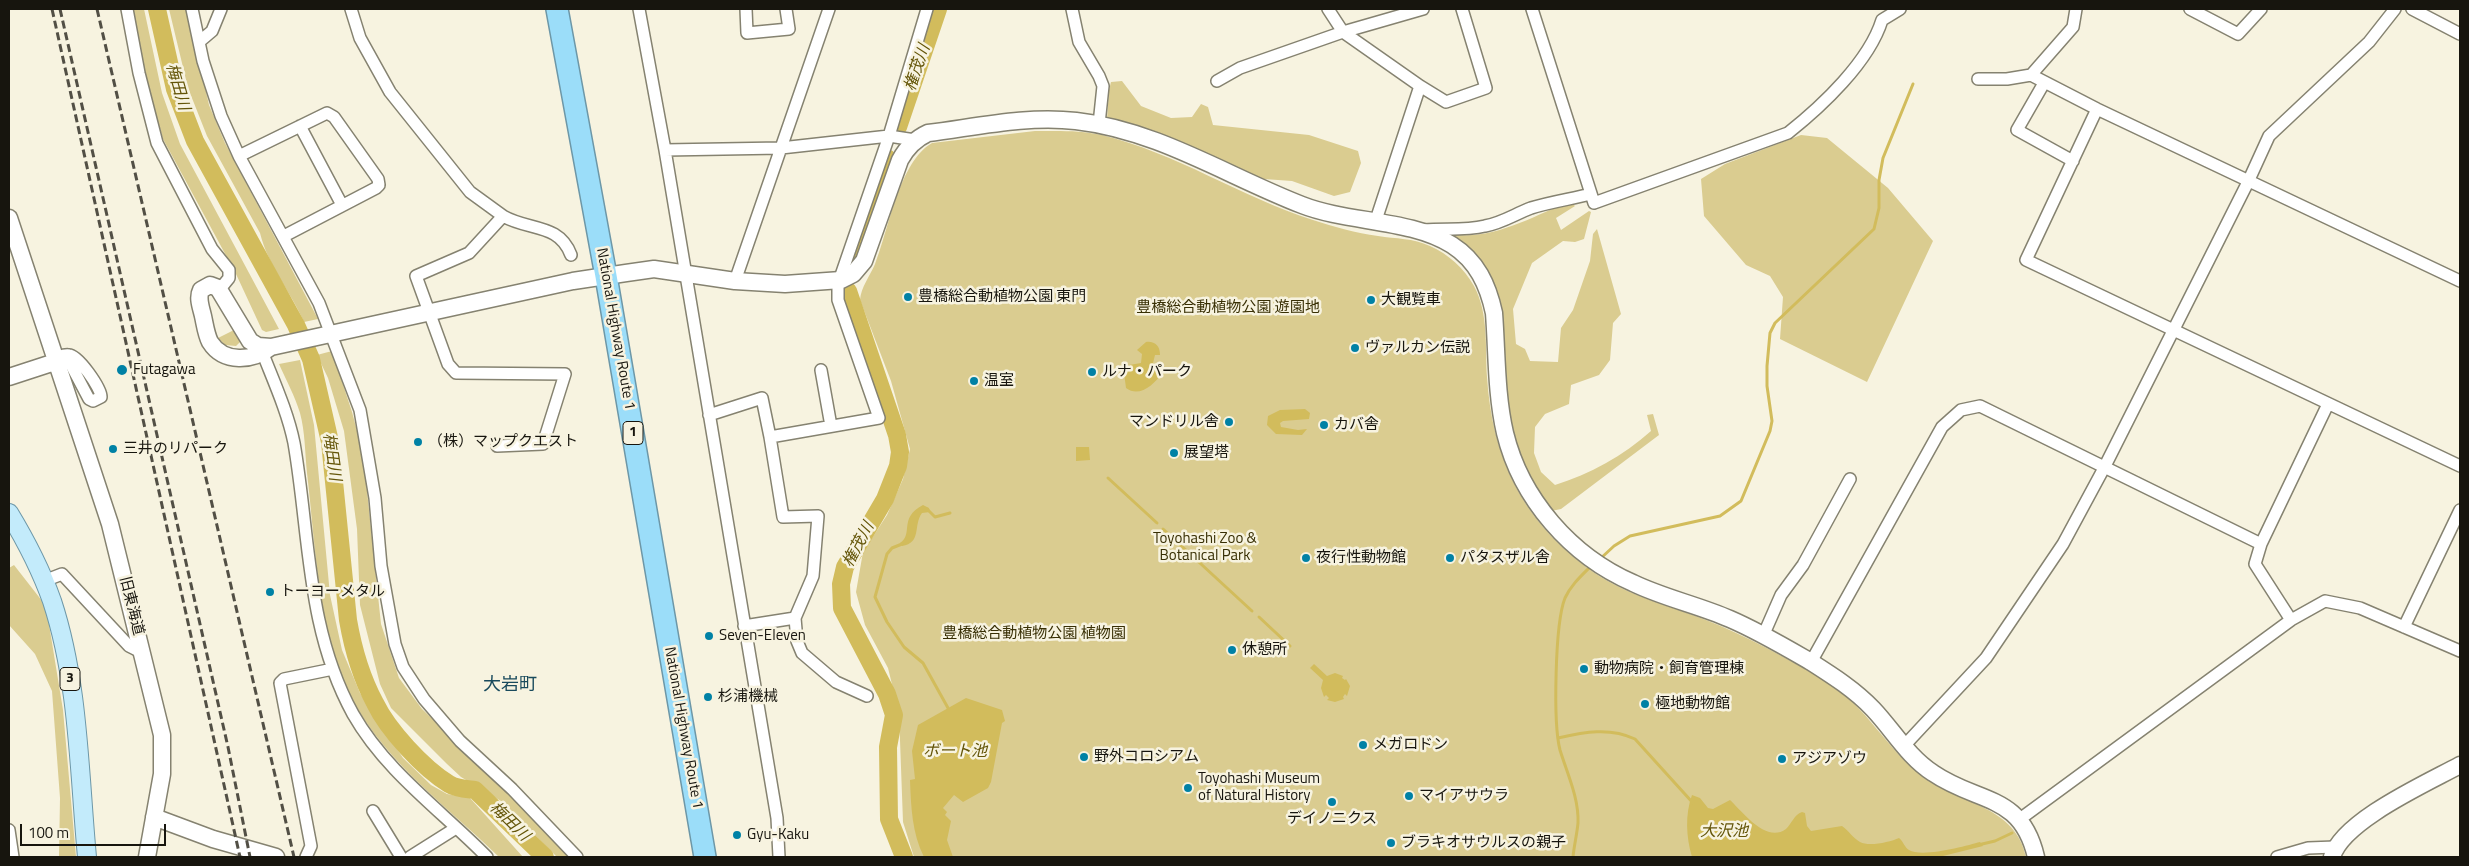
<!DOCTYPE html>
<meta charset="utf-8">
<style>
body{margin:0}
#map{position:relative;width:2469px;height:866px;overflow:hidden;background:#f7f3e0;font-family:"Titillium Web",sans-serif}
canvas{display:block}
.frame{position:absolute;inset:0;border:10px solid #17150e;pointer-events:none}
.scale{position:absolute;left:20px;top:824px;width:146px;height:22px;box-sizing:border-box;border:2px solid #17150e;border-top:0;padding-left:6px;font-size:15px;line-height:18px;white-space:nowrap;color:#17150e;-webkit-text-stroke:4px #f7f3e0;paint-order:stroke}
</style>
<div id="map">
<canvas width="2469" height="866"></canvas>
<div class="frame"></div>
<div class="scale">100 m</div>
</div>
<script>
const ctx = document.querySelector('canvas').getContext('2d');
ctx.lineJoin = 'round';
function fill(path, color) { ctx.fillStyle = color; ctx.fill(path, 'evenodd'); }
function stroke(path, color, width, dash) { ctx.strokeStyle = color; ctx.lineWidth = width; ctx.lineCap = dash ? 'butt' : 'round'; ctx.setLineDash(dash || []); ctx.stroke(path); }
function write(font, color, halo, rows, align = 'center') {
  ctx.font = font + ' "Titillium Web","Noto Sans JP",sans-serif'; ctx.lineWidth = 5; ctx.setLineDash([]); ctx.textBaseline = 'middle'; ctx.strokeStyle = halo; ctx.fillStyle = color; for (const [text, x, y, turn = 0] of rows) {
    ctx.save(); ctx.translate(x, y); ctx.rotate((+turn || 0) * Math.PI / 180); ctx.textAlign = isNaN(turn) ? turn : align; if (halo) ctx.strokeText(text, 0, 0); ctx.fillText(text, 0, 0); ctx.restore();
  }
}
fill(new Path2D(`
 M132,9H144L162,93L180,144L279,329L266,332L262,330L236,274L163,139L144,71Z
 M169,9H187L209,105L225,143L318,319L304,322C291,292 268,266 260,233L207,136L188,88Z
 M1122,81L1141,106L1171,118L1192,117L1201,104L1208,107L1213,125L1309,135L1358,151L1361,163L1350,192L1334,196L1292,181L1264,179L1243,173L1107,119L1109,90L1111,82Z
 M1035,131C1058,131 1080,130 1102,135C1176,153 1241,197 1313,220C1334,227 1356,233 1378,236C1396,239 1413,238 1430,246C1448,254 1464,268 1474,286C1489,314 1485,347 1487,377C1492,456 1521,518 1585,566C1621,594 1665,604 1706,620C1747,636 1788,659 1826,681C1867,706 1887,751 1926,779C1962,804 2016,807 2026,857H914L903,822L899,713L888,668L865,625L856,592L863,552L887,515L903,479L910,449L891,381L860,300C861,287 870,276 875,264C889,229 899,162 932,143Z
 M1801,135L1827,138L1888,188L1933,241L1867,382L1780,339L1783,297L1770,276L1746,265L1704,216L1701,179L1725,164Z
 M1570,201L1575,206L1556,218L1561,230L1589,211L1591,212L1584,239L1575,242L1563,241L1532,263L1513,309L1516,344L1525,349L1530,361L1558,362L1561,328L1573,310L1590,261L1593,234L1597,229L1621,314L1613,323L1610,360L1599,375L1571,385L1569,404L1545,414L1535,427L1534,453L1541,472L1555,485C1590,474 1623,456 1651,431L1647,415L1653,414L1659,435L1561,509L1551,511L1530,482L1508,428L1499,325L1449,236L1452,234C1492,241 1534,216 1570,201Z
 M236,329L241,341L236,346L225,345L218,338Z
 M332,351L352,412L363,453L381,624L399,678L422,709L577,857H557L501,801L461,777L447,764L391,708L380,684L360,605L357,529L344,431L328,378L317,355Z
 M300,360L314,425L330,595L342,650L360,693L403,758L431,785L447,794L470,798L523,857H499C444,803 377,757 345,684C317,621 315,540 307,473C305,453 305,431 300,413C295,396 286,380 279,364Z
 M14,565L46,606L63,710L76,857H59L60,798L52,691L35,654L9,625V568Z`), '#dacc90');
fill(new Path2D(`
 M1146,342C1155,341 1160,346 1160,355H1155L1153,363L1160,367L1162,373C1154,385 1139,398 1126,388L1124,373L1129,365L1141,363L1142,354L1137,350Z
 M1305,409L1310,413L1309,419L1283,421L1280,423L1281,427L1298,430L1307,429L1302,435L1276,434L1267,425L1268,416L1280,410Z
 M1076,447H1089L1090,460L1076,461Z
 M923,505L929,508L930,512L922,513C913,525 922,543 902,546L900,543C914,534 898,518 923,505Z
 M1314,664L1327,676L1335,673L1343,676L1342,678L1345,680L1346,679L1350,686L1347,696L1345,694L1343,697L1344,699L1335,702L1327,700L1329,698L1326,695L1324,697L1321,688L1323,680L1310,668Z
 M966,698L1002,710L1005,721L1002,723L991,782L988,788L963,802L954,795L943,808L947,812L945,815L951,821L947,840L953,857H924C912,833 911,807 910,780L915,779L912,751L918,725Z
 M1692,795L1700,798L1708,808L1713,809L1730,800C1742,811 1766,844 1786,829C1792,823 1794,815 1802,812L1805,813L1807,826L1811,831L1842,826C1848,830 1854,839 1860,842C1869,847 1890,842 1899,838C1903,841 1905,848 1909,850C1922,858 1966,846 1980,842L1983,846L1939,857H1692C1686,837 1685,814 1692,795Z`), '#d2bc5c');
stroke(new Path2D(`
 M1108,478L1157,523
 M927,509L935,517L950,513
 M1163,529L1252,611
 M902,544L892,548L887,554L875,597L887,622L904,647L923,663L948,708
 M1600,559L1614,546L1630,536L1720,516L1741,501L1770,431L1772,421L1767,386V366L1770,333L1775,323L1874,229L1879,208V180L1883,158L1913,84
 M1259,617L1290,646
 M1558,738C1584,732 1610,727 1635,739L1693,803
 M1978,845L1995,841L2012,833
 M1573,857C1574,846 1577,834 1578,823C1579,798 1567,773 1560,750C1553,723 1555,623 1565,598C1571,585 1581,576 1591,566`), '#d2bc5c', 3);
stroke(new Path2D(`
 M157,9L175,89L195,141L296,325L311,359L330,442L348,620C353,649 361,677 375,703C388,730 423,768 449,784C457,789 466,789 475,790L545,857
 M898,127L938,9
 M854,257L887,158
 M848,291L897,435L900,452L898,466L885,499L845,567L841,584L842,608L887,694L894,715L888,747L889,819L904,857`), '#d2bc5c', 18);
const street = new Path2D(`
 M127,9L139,73L157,143L212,249L229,270V278L220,289
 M192,9L203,61L221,116L239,156L319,303L360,410L375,498L381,566L395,644L403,667L424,699L460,741L512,789L577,857
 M351,9L360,38L390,92L470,192L503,216
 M639,9L665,150L777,818L779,857
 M746,9L747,33L789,29L786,9
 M1072,9L1079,42L1099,76L1103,86L1099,124
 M1328,9L1343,32L1420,86L1375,223
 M1532,9L1594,203L1788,133C1822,106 1869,62 1882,20L1900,9
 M2190,9L2238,34L2261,9
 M2412,9L2460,34
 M199,42L212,31L221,9
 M2031,75L2097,109L2460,281
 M1978,79H2007L2031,75L2073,27L2076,9
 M1217,81L1240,68L1343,32L1423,9
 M2044,83L2017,130L2073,161
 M1420,86L1446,102L1486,88L1462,9
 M2097,109L2026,260L2460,466
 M300,126L342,205
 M665,150L781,148L889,136L915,140
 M239,156L327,113L334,117L378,179L379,185L376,188L284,236
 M1424,230C1444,228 1464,231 1485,226C1502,223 1515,214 1531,208C1550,202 1571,199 1591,194
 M735,281L829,9
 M263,354C274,382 288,413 294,443C310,535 306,629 353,714C386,772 442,811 487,857
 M53,358C58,357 64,354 69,355C78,355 101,388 101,397L93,401L89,399L71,365L66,363L56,366
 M821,370L831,426
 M709,415L762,398L770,437
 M497,446L543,444L565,374L456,373L448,364L416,276L469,253L503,216C529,231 559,223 571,255
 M44,581L62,574L129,646L143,653
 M795,618L797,641L802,653L836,682L867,696
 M2291,620L2255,564L2261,544L2328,404
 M744,626L795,618L813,576L818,516L783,517L770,437L879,418L838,300V284L889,136L927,9
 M2404,627L2460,510
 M1763,636L1781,595L1803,565L1850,479
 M1811,662L1942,427L1961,410L1980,406L2261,544
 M1904,746L1986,658L2063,544L2104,468L2248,182L2269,136L2369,42L2395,9
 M373,811L401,857
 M2020,819L2291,620L2325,601L2360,608L2460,651
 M9,830L13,857
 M306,857L311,846L280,683L284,679L333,669
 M410,857L456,828
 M2277,857L2308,848L2335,847`);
const secondary = new Path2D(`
 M9,218L110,524L162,735V774L147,857
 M271,347C253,361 224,364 210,342C206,334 205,325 203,316C201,307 197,298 201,290L210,285L218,288L250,341L258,346L271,347L573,281L626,273L654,269L735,281L785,284L841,280L853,274L864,261L900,160C907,147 915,139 928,133C976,127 1028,115 1076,121C1157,130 1227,176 1302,205C1348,223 1411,219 1452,245C1477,261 1488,285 1494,313C1497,353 1496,394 1505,433C1521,499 1571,556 1633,583C1664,598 1698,605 1730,619C1758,631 1785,647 1811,662C1833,676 1855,690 1873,709C1893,730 1908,757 1933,773C1978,804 2021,793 2036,857
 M9,377L55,362
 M154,817L213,839L276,857
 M2332,857C2342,821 2427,783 2460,765`);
const primary = new Path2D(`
 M9,513C26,541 41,570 52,601C79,683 79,772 87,857`);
const highway = new Path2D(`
 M557,9L606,276L705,857`);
stroke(street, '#858270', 14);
stroke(secondary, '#858270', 19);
stroke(primary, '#6d97a7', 20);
stroke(highway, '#6d97a7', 24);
stroke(street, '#fff', 11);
stroke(secondary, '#fff', 16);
stroke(primary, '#c3ebfb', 18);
stroke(highway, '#9bddf9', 21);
stroke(new Path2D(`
 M52,9L240,857
 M60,9L228,747L250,857
 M97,9L294,857`), '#524f45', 3, [8, 4]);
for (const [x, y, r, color] of [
 [908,297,5,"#0081a5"],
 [1371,300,5,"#0081a5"],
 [1355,348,5,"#0081a5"],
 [122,370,6,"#0081a5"],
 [1092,372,5,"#0081a5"],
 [974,381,5,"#0081a5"],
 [1229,422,5,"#0081a5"],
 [1324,425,5,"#0081a5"],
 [418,442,5,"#0081a5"],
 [113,449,5,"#0081a5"],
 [1174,453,5,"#0081a5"],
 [1306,558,5,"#0081a5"],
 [1450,558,5,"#0081a5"],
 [270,592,5,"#0081a5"],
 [709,636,5,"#0081a5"],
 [1232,650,5,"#0081a5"],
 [1584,669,5,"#0081a5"],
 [708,697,5,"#0081a5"],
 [1645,704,5,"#0081a5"],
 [1363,745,5,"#0081a5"],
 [1084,757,5,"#0081a5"],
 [1782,759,5,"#0081a5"],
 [1188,788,5,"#0081a5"],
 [1409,796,5,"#0081a5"],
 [1332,802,5,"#0081a5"],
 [737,835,5,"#0081a5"],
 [1391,843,5,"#0081a5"]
]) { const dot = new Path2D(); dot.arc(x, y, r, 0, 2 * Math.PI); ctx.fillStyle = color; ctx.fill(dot); stroke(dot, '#f7f3e0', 2); }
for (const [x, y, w] of [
 [633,433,20],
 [70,679,20]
]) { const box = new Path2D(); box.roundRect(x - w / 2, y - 11.5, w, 23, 4); ctx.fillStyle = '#f7f3e0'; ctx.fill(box); stroke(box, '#17150e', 1); }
write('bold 14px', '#17150e', null, [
 ["1",633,433],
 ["3",70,679]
]);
write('15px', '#17150e', '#f7f3e0', [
 ["豊橋総合動植物公園 東門",918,297],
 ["大観覧車",1381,300],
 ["ヴァルカン伝説",1365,348],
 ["Futagawa",133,370],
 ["ルナ・パーク",1102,372],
 ["温室",984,381],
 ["マンドリル舎",1219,422,"right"],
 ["カバ舎",1334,425],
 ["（株）マップクエスト",428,442],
 ["三井のリパーク",123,449],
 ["展望塔",1184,453],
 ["夜行性動物館",1316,558],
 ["パタスザル舎",1460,558],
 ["トーヨーメタル",280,592],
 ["Seven-Eleven",719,636],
 ["休憩所",1242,650],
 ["動物病院・飼育管理棟",1594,669],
 ["杉浦機械",718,697],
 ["極地動物館",1655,704],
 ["メガロドン",1373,745],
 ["野外コロシアム",1094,757],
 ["アジアゾウ",1792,759],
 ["Toyohashi Museum",1198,779],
 ["of Natural History",1198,796],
 ["マイアサウラ",1419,796],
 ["デイノニクス",1332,819,"center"],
 ["Gyu-Kaku",747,835],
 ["ブラキオサウルスの親子",1401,843]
], 'left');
write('15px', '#382f04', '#f7f3e0', [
 ["豊橋総合動植物公園 遊園地",1228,308],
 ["Toyohashi Zoo &",1205,539],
 ["Botanical Park",1205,556],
 ["豊橋総合動植物公園 植物園",1034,634]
]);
write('15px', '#17150e', '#f7f3e0', [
 ["National Highway Route 1",615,329,80],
 ["旧東海道",131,606,76],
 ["National Highway Route 1",683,728,80]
]);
write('italic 16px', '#645508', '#f7f3e0', [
 ["権茂川",918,68,-71],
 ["梅田川",177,87,74],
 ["梅田川",331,457,82],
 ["権茂川",859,545,-62],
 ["ボート池",955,752],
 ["梅田川",509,822,44],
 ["大沢池",1724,832]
]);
write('18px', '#194a5c', '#f7f3e0', [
 ["大岩町",510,686]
]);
</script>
